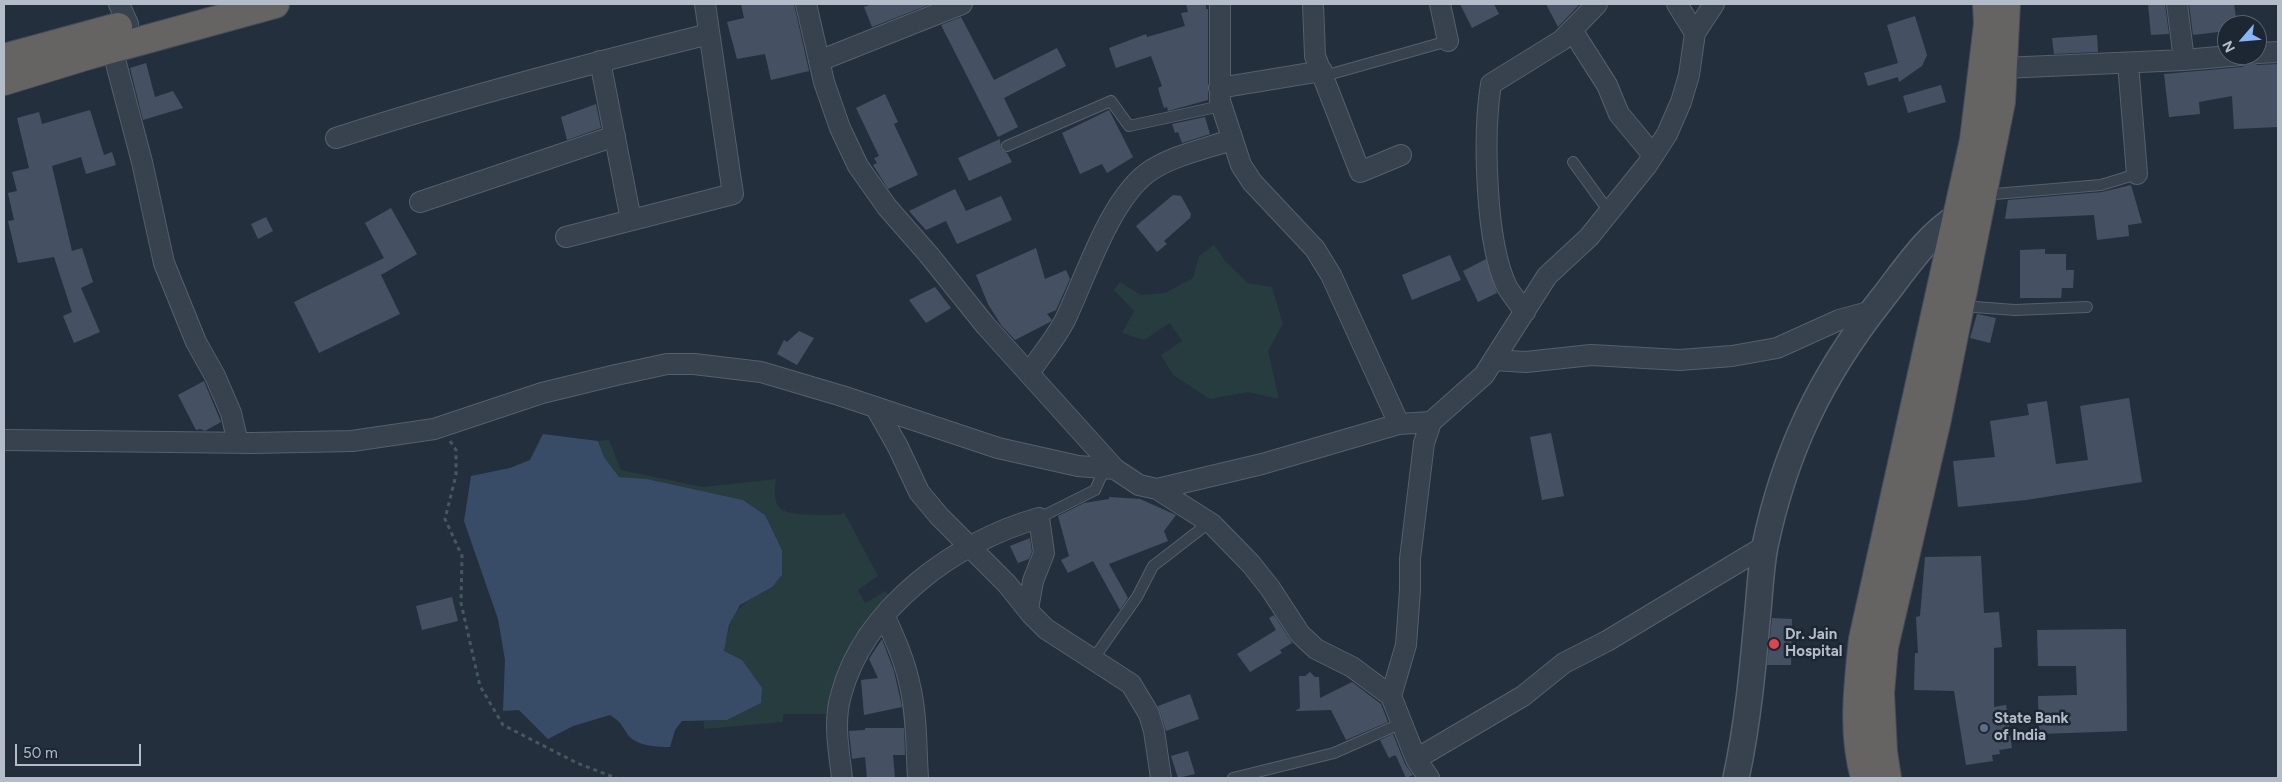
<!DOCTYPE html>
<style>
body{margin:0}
#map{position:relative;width:2282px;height:782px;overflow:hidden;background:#242f3e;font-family:Figtree,sans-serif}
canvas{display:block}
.frame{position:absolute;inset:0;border:5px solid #b4bcc9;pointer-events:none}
.north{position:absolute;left:2217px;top:15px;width:50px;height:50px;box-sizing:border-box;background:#1d2633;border:1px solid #59626f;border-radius:50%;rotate:243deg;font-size:14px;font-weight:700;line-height:20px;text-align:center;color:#b4bcc9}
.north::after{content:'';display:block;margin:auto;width:18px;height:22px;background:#8ab4f8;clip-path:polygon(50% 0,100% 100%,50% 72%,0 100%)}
.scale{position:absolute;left:15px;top:744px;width:126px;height:22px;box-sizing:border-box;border:2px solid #b4bcc9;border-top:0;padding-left:6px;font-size:15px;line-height:18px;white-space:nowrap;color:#b4bcc9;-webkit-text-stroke:4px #1d2633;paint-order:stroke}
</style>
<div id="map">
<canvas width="2282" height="782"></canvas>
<div class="frame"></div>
<div class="north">N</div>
<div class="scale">50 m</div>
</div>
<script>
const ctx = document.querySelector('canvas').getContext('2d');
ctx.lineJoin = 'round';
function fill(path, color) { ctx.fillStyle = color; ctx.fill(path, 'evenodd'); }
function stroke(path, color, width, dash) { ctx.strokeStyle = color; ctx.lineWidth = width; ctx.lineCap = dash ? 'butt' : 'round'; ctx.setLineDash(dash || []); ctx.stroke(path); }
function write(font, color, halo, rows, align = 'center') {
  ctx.font = font + ' Figtree,sans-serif'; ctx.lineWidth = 5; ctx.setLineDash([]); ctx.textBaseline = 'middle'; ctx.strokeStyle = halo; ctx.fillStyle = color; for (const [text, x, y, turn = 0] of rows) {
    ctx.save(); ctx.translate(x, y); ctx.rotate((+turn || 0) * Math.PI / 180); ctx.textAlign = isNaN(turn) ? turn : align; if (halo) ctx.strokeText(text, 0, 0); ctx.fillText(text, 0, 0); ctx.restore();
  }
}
fill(new Path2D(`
 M1214,245L1226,262L1248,283L1272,287L1283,324L1268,351L1279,399L1248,392L1210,399L1173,375L1161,355L1182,341L1170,323L1144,340L1122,333L1134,311L1114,290L1120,282L1141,295L1165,293L1193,278L1199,256Z
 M609,440L621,470L703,487L776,479C775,488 773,503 781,509C791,517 827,514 840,515L844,512L878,576L858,590L865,603L886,591L890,598L831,694L826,714H783V722L704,729V721L727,720L761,703C751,675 752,665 724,652C733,608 734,608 772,587L782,550L765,515L743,500L647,479L619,477L604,457L598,441Z`), '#263c3f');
fill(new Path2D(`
 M543,434L598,441L604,457L619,477L647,479L743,500L765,515L782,550V575L772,587L740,605L729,625L724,651L742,660L762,688L761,703L727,720L682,721L675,730L670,747C657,747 637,746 628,735C621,724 621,722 610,715L573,726L548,739L519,710L503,711L505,660L498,619L464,521L471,476L510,468L530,460Z`), '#394c67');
fill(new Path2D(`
 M741,4H794L809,71L771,80L765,54L737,59L727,22L744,18Z
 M872,4H931L872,27L864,7Z
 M1186,4H1206V9H1208V100L1168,111L1167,107L1164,108L1158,88L1162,86L1151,56L1116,68L1109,48L1146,34L1147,37L1185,26L1181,13L1188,12Z
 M1460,4H1494L1499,14L1472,28Z
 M1546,4H1577L1578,6L1558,27Z
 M2148,4H2165L2169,34L2151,35Z
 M2189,4H2234L2237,25H2227V31L2193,35Z
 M1915,16L1927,55L1922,66L1899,82L1898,77L1868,86L1864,73L1898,63L1887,25Z
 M961,17L994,80L1057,48L1066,66L1004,98L1018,127L998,137L941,25Z
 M2097,35L2098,52L2054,54L2052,38Z
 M2250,62L2258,65L2278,64V127L2234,129L2232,96L2199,102L2200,114L2169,117L2164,74L2242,67Z
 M146,63L155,97L173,91L183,108L143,120L130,68Z
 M1941,85L1946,102L1908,113L1903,96Z
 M885,94L898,122L894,124L918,175L888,189L873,165L877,163L874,158L879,156L856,108Z
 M596,104L601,128L567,140L561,117Z
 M90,110L104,155L112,152L116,165L86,174L81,157L52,166L72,251L82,248L93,282L81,288L100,332L74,343L63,316L72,312L54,257L18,263L8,221L14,220L8,193L17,191L12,172L29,168L17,118L39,112L42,124Z
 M1109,110L1133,157L1107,173L1102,164L1080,174L1062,133Z
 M1205,117L1210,134L1182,143L1178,132L1175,133L1172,124Z
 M1000,139L1001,149L1007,153L1012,162L969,181L958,158Z
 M2131,185L2142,223L2128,225L2129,236L2097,240L2094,215L2005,219L2008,200L2102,192Z
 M955,189L966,211L1001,196L1012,220L957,244L946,221L926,230L909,211Z
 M1173,195L1181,196L1191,214L1190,218L1164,241L1167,244L1157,252L1136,226Z
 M391,208L417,254L381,275L400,314L319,353L294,302L384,258L365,223Z
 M266,217L273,231L258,239L251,224Z
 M1036,248L1045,279L1066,270L1070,279L1056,310L1047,314L1052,320L1050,322L1015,340L1001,325L988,304L976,275Z
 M2045,249V254H2066V270H2074L2073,288H2062L2061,298H2020V250Z
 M1450,255L1461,280L1412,300L1402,275Z
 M1486,259L1497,293L1478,302L1463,271Z
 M935,287L951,308L926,323L909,300Z
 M1977,314L1996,318L1990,343L1970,338Z
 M799,331L814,338L797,365L777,354L784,340L787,342Z
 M204,381L221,422L205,431L200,429L196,430L178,395Z
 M2129,398L2142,482L2026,500L1958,507L1953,461L1995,457L1990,421L2029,415L2027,404L2047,401L2056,464L2088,460L2080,406Z
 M1551,433L1564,496L1542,500L1530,437Z
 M1109,497L1140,499L1176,515L1164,531L1168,541L1109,564L1128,598L1120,610L1093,561L1068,573L1061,560L1069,556L1058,516L1084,503L1109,499Z
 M1030,538L1032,552L1029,559L1018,563L1010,546Z
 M1981,556L1984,613L1999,612L2002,647L1994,648V707L2006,705L2012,748L1999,750L2000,754L1992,755L1993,761L1966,765L1954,691L1914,690L1915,653H1918L1916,617L1920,616L1925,557Z
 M452,597L458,621L422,630L416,606Z
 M1274,615L1292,643L1280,650L1282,653L1250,672L1237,654L1276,630L1269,618Z
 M1772,618L1792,619L1791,665H1767Z
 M2126,629L2127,731L2039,734L2038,696L2077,695L2076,666H2038L2037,630Z
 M882,639L894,671L902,707L864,715L861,680L878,678L869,659Z
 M1310,672L1315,677H1319L1320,698L1352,682L1381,704L1388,722L1346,740L1331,710L1295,711L1300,708L1299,676H1305Z
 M1190,694L1199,719L1166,731L1158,706Z
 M865,728H904L905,755H893L895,778H867L865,757L852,759L849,731L865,730Z
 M1393,734L1405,764L1413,775L1406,778L1397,758L1395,755L1389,758L1380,740Z
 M1188,751L1195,774L1178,778L1171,756Z`), '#455162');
const service = new Path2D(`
 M1324,76L1448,41
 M1007,146L1111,101L1129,126L1221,106
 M1573,162L1610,213
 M1983,195L2101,185L2137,174
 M1961,306L2015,310L2087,307
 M1039,518L1095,490L1105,468
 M1094,658L1137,597L1153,566L1210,522
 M1233,778L1334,753L1402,723`);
const minor = new Path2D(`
 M119,4L128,24
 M806,4L824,82L840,128L858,166L887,207L929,255L986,326L1115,469L1139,485L1157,489L1212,524L1251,564L1270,588L1300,634L1316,649L1352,667L1391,696L1416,759L1429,778
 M1220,4V101L1241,165L1252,182L1315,249L1331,275L1399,424
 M1313,4L1315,56L1360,172L1401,155
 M1440,4L1448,41
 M1677,4L1695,33
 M2177,4L2184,60L2241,55
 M1572,30L1607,85L1619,114L1653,155
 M112,48L142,162L164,263L196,342L215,376L231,413L238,443
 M2257,53L2278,52
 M600,61L631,220
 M819,61L962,4
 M2128,63L2137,174
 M2003,68L2184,60
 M1219,88L1322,71
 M336,138C459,98 584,65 709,34
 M420,202L615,136
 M566,237L733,194L705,4
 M1525,312C1519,304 1512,295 1507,287C1485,242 1483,133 1491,84L1562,40L1597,4
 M1494,360L1526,362L1591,355L1680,360L1732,356L1777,348L1839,320L1872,311
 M1030,372C1041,355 1057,337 1066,318C1086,276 1109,202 1147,173C1170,156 1205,149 1231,140
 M876,408L898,447L919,492L939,516L1007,584L1031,614L1046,629L1131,684L1149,714L1154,731L1161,778
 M4,440L252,443L352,441L434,429L542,393L616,375L667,364H694L761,372L842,396L998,448L1078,466L1115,469
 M1157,489L1262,464L1399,424L1431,422
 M885,617C895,639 905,661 910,686C917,716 916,747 918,778
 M1391,696L1406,645L1410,590V559L1424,443L1431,422L1484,375L1547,276L1589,237L1647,165L1667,134L1681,102L1689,75L1695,33L1714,4
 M1416,759L1523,696L1564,663L1607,641L1765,546
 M842,778C839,751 833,722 841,695C864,608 956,541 1039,518L1044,553L1033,581L1028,609`);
const tertiary = new Path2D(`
 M1736,778C1748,723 1753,666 1758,610C1760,589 1761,567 1765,546C1785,451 1821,376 1881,300C1904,271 1926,236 1957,217L1972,219`);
const trunk = new Path2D(`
 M4,58L118,27
 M4,81L89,55L275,4
 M1865,778C1852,732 1858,686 1863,639L1974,140L1988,24L1987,4
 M1887,778L1883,752L1880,693L1884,647L1937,419L2001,102L2006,4`);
stroke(service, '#565f6c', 12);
stroke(minor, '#565f6c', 22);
stroke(tertiary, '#565f6c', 28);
stroke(trunk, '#434c59', 30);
stroke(new Path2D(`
 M450,441L456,450V475L445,519L462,556L461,603L480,686L503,725L577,763L616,778`), '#44595c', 3, [4, 4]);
stroke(service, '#38414e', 10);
stroke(minor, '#38414e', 20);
stroke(tertiary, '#38414e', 25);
stroke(trunk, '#656462', 28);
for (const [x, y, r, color] of [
 [1774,644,6,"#e0444e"],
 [1984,728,5,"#5c6f8a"]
]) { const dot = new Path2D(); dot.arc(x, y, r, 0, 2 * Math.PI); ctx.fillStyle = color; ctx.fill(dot); stroke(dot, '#1d2633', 2); }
write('bold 15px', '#b4bcc9', '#1d2633', [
 ["Dr. Jain",1785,635],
 ["Hospital",1785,652],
 ["State Bank",1994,719],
 ["of India",1994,736]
], 'left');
</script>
